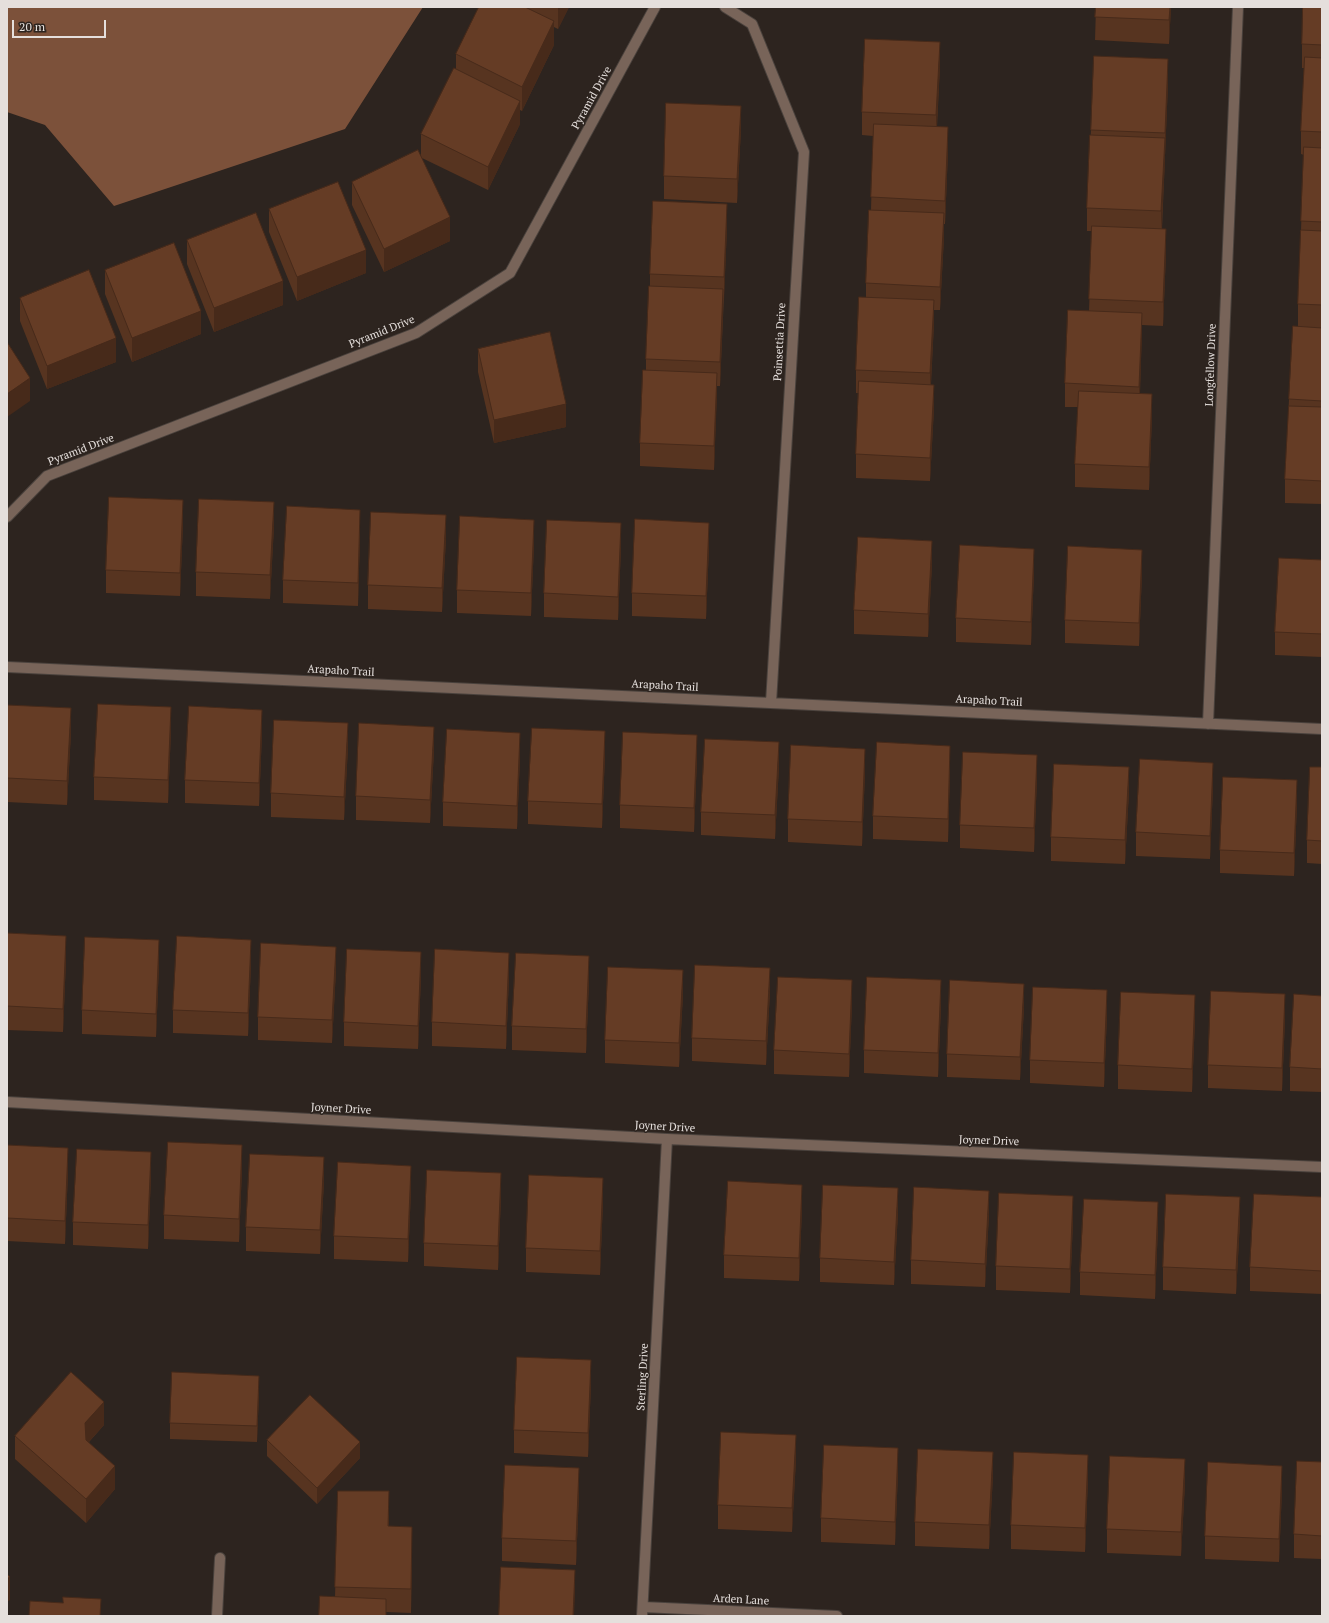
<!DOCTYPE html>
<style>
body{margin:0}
#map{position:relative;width:1329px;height:1623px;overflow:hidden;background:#2d241f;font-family:"PT Serif",serif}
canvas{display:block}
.frame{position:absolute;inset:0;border:8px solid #e5dfdc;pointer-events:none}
.scale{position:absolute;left:12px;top:20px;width:94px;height:18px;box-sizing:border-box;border:2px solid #e5dfdc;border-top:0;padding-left:5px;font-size:12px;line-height:14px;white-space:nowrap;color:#e5dfdc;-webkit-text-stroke:3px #2d241f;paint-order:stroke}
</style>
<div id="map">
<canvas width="1329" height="1623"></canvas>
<div class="frame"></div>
<div class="scale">20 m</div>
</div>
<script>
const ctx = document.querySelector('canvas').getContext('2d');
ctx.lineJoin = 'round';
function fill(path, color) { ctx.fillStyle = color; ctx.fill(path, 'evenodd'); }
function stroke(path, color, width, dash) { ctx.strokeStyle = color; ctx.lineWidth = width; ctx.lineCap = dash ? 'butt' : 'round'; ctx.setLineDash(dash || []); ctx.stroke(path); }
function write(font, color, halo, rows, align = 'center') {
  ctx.font = font + ' "PT Serif",serif'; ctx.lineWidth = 3; ctx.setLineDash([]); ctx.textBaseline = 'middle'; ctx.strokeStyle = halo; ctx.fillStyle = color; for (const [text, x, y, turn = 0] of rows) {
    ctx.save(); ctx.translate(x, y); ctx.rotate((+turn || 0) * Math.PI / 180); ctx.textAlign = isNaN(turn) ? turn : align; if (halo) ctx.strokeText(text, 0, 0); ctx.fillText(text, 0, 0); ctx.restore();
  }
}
fill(new Path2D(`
 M7,7H423L345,129L114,206L45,125L7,112Z`), '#7c513a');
const minor = new Path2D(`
 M725,7L752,24L804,152L771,703
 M7,517L47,476L416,333L510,273L655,7
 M7,667L1322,729
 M1208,724L1238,7
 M7,1102L667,1139L1322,1167
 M643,1607L837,1616
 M217,1616L220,1558
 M642,1616L667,1139`);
stroke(minor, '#4a423d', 12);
stroke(minor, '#786459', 10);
fill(new Path2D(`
 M479,7H569L558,29L554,27V45L522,111L520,110V124L488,190L422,158L450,241L384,272L352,205V182L421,157V134L456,70V54Z
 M1096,7H1171L1169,44L1095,40Z
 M1322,7V504L1285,503V479L1289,399L1298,326V304L1304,155L1301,154V131L1304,68H1302V44Z
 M940,66L937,127L948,151L945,224H944V237L940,310H934V323L931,384L934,408L930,481L856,478V454L859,393H856V370L866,297V283L871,210L873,136L862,135V112Z
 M1168,83L1162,229L1166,253L1163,326L1142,325L1140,393L1152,417L1149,490L1075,487V464L1078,407H1065V383L1089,311L1092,231H1087V208L1091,130Z
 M741,129L737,203L664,199V176Z
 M269,209L366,273L297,301L269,232Z
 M727,227L720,386H717L714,470L640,466V443L646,370V359L650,286V274Z
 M187,240L283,305L214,332L187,264Z
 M105,270L201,334L132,362L105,294Z
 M20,298L116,362L47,389L20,321Z
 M478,349L566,427L494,443L478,372Z
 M183,523L180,596L106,593V570Z
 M274,526L270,599L196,596V572Z
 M360,533L358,606L283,603V580Z
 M446,538L442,612L368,609V585Z
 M534,543L531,616L457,613V590Z
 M709,546L706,619L632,616V593Z
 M621,547L618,620L544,617V593Z
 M1322,560V657L1275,655V632Z
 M932,564L928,637L854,634V610Z
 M1034,572L1031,645L956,642V618Z
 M1142,573L1139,646L1065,643V620Z
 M7,705L71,732L67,805L7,802Z
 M171,730L168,803L94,800V777Z
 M262,733L259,806L185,803V780Z
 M348,747L344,820L271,817V793Z
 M434,750L430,823L356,820V796Z
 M605,754L602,828L528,824V801Z
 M520,756L517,829L443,826V802Z
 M697,758L694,832L620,828V805Z
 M779,766L775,839L701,835V812Z
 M1322,767V864L1307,863V840Z
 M950,769L948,842L873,839V816Z
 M865,772L862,846L788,842V819Z
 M1037,778L1034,852L960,848V825Z
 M1213,786L1210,859L1136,856V832Z
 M1129,791L1125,864L1051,861V837Z
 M1297,803L1294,876L1220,873V850Z
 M7,933L66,959L63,1032L7,1030Z
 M251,963L248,1036L173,1033V1010Z
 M159,964L156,1037L82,1034V1010Z
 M336,970L332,1043L258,1040V1017Z
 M421,976L418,1049L344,1046V1022Z
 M509,976L506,1049L432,1046V1022Z
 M589,980L586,1053L512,1050V1026Z
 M770,991L766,1065L692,1061V1038Z
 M683,994L679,1067L605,1063V1040Z
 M1322,996V1092L1290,1091V1067Z
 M852,1003L849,1077L774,1074V1050Z
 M941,1004L938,1077L864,1073V1050Z
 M1024,1007L1020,1080L947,1077V1054Z
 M1107,1014L1104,1087L1030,1083V1060Z
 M1285,1018L1282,1091L1208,1088V1065Z
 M1195,1019L1192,1092L1118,1089V1065Z
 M7,1145L68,1171L65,1244L7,1241Z
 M242,1168L239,1242L164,1239V1215Z
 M151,1175L148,1249L73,1245V1222Z
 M324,1181L320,1254L246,1251V1227Z
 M411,1189L408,1262L334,1259V1236Z
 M501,1196L498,1270L424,1266V1243Z
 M1322,1197V1294L1250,1291V1267Z
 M603,1201L600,1275L526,1272V1248Z
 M802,1208L799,1281L724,1278V1255Z
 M898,1212L894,1285L820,1282V1258Z
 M989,1214L985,1287L911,1284V1260Z
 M1073,1220L1070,1293L996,1290V1266Z
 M1240,1221L1236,1294L1163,1290V1267Z
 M1158,1226L1155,1299L1080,1295V1272Z
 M591,1384L588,1457L514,1453V1430Z
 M259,1392L257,1442L170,1439V1423Z
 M104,1425L89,1442L115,1489L86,1523L15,1459V1436Z
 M267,1440L360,1458L317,1504L267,1456Z
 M796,1459L792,1532L718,1529V1505Z
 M1322,1462V1559L1294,1558V1534Z
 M898,1472L895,1545L821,1542V1518Z
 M993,1475L989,1549L915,1546V1522Z
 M1088,1478L1085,1552L1011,1549V1525Z
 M1185,1483L1181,1556L1107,1553V1529Z
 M1282,1489L1279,1562L1205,1559V1536Z
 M338,1491L389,1515V1526L412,1550L411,1613L386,1612V1616L335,1597Z
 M579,1492L576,1565L502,1561V1538Z`), '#573420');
fill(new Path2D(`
 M558,7H569L558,29Z
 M1170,7H1171L1169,44V20Z
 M554,21V45L522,111V87Z
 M940,42V66L936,139V115Z
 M1168,59V83L1165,156V133Z
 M520,101V124L488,190V167Z
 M741,106V129L737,203V179Z
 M948,127V151L945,224V201Z
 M1165,138V162L1161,235V211Z
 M727,204V227L724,301V277Z
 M944,213V237L940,310V287Z
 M450,217V241L384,272V249Z
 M1166,229V253L1163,326V302Z
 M366,250V273L297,301V277Z
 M283,281V305L214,332V308Z
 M723,289V313L720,386V362Z
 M934,300V323L930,397V373Z
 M201,311V334L132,362V338Z
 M1142,313V337L1139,410V387Z
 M116,338V362L47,389V366Z
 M717,373V396L714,470V446Z
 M30,378V401L7,417V394Z
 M934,385V408L930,481V458Z
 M1152,394V417L1149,490V467Z
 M566,404V427L494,443V420Z
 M183,500V523L180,596V573Z
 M274,502V526L270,599V575Z
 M360,510V533L358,606V583Z
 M446,515V538L442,612V588Z
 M534,520V543L531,616V593Z
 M621,523V547L618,620V597Z
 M709,523V546L706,619V596Z
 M932,541V564L928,637V614Z
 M1034,549V572L1031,645V622Z
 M1142,550V573L1139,646V623Z
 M171,707V730L168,803V780Z
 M71,708V732L67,805V781Z
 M262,710V733L259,806V783Z
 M348,723V747L344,820V797Z
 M434,727V750L430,823V800Z
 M605,731V754L602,828V804Z
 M520,733V756L517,829V806Z
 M697,735V758L694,832V808Z
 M779,742V766L775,839V815Z
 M950,746V769L948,842V819Z
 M865,749V772L862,846V822Z
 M1037,755V778L1034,852V828Z
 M1213,763V786L1210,859V836Z
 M1129,767V791L1125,864V840Z
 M1297,780V803L1294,876V853Z
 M66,936V959L63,1032V1009Z
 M159,940V964L156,1037V1014Z
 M251,940V963L248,1036V1013Z
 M336,947V970L332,1043V1020Z
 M421,952V976L418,1049V1026Z
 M509,953V976L506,1049V1026Z
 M589,956V980L586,1053V1029Z
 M770,968V991L766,1065V1041Z
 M683,970V994L679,1067V1043Z
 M852,980V1003L849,1077V1054Z
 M941,980V1004L938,1077V1053Z
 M1024,984V1007L1020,1080V1057Z
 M1107,990V1014L1104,1087V1063Z
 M1285,994V1018L1282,1091V1068Z
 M1195,995V1019L1192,1092V1069Z
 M242,1145V1168L239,1242V1219Z
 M68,1148V1171L65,1244V1221Z
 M151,1152V1175L148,1249V1225Z
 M324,1157V1181L320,1254V1230Z
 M411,1166V1189L408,1262V1239Z
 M501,1173V1196L498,1270V1246Z
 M603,1178V1201L600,1275V1251Z
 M802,1185V1208L799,1281V1258Z
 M898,1188V1212L894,1285V1262Z
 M989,1191V1214L985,1287V1264Z
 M1073,1196V1220L1070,1293V1269Z
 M1240,1197V1221L1236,1294V1270Z
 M1158,1202V1226L1155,1299V1275Z
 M591,1360V1384L588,1457V1433Z
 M259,1376V1392L257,1442V1426Z
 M104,1402V1425L85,1446V1423Z
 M796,1435V1459L792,1532V1508Z
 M360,1442V1458L317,1504V1488Z
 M898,1448V1472L895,1545V1522Z
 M993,1452V1475L989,1549V1525Z
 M1088,1455V1478L1085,1552V1528Z
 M1185,1459V1483L1181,1556V1532Z
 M115,1466V1489L86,1523V1499Z
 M1282,1466V1489L1279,1562V1539Z
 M579,1468V1492L576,1565V1541Z
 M389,1491V1515L388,1550V1526Z
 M412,1527V1550L411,1613V1589Z
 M575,1570V1593L574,1616H573Z
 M10,1577V1600L7,1602V1579Z`), '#472a1a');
const building = new Path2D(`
 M479,7H525L554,21L522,87L456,54Z
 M1096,7H1170L1169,20L1095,17Z
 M1303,7H1322V45L1302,44Z
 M865,39L940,42L936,115L862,112Z
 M1094,56L1168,59L1165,133L1091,130Z
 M1305,57L1322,58V132L1301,131Z
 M454,68L520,101L488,167L421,134Z
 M666,103L741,106L737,179L664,176Z
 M874,124L948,127L945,201L871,197Z
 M1090,135L1165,138L1161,211L1087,208Z
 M1304,147L1322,148V222L1301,221Z
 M418,150L450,217L384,249L352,182Z
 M338,182L366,250L297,277L269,209Z
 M653,201L727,204L724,277L650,274Z
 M869,210L944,213L940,287L866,283Z
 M256,213L283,281L214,308L187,240Z
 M1092,226L1166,229L1163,302L1089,299Z
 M1301,230L1322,231V305L1298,304Z
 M174,243L201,311L132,338L105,270Z
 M89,270L116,338L47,366L20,298Z
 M649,286L723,289L720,362L646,359Z
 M859,297L934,300L930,373L856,370Z
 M1068,310L1142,313L1139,387L1065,383Z
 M1293,326L1322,328V401L1289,399Z
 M550,332L566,404L494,420L478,349Z
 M7,342L30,378L7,394Z
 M643,370L717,373L714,446L640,443Z
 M859,381L934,385L930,458L856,454Z
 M1079,391L1152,394L1149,467L1075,464Z
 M1289,406L1322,407V481L1285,479Z
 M109,497L183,500L180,573L106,570Z
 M199,499L274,502L270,575L196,572Z
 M287,506L360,510L358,583L283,580Z
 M371,512L446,515L442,588L368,585Z
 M460,516L534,520L531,593L457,590Z
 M635,519L709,523L706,596L632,593Z
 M547,520L621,523L618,597L544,593Z
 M858,537L932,541L928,614L854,610Z
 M960,545L1034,549L1031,622L956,618Z
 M1068,546L1142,550L1139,623L1065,620Z
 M1279,558L1322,560V634L1275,632Z
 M98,704L171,707L168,780L94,777Z
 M7,705L71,708L67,781L7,778Z
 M189,706L262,710L259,783L185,780Z
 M274,720L348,723L344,797L271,793Z
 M359,723L434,727L430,800L356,796Z
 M532,728L605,731L602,804L528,801Z
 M447,729L520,733L517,806L443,802Z
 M623,732L697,735L694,808L620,805Z
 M705,739L779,742L775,815L701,812Z
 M877,742L950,746L948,819L873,816Z
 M791,745L865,749L862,822L788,819Z
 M963,752L1037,755L1034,828L960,825Z
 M1140,759L1213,763L1210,836L1136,832Z
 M1054,764L1129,767L1125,840L1051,837Z
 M1310,767H1322V841L1307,840Z
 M1223,777L1297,780L1294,853L1220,850Z
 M7,933L66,936L63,1009L7,1006Z
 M177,936L251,940L248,1013L173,1010Z
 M85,937L159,940L156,1014L82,1010Z
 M261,943L336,947L332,1020L258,1017Z
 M347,949L421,952L418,1026L344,1022Z
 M435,949L509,953L506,1026L432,1022Z
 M516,953L589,956L586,1029L512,1026Z
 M695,965L770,968L766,1041L692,1038Z
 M608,967L683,970L679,1043L605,1040Z
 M778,977L852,980L849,1054L774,1050Z
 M867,977L941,980L938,1053L864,1050Z
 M950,980L1024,984L1020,1057L947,1054Z
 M1033,987L1107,990L1104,1063L1030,1060Z
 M1211,991L1285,994L1282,1068L1208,1065Z
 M1121,992L1195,995L1192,1069L1118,1065Z
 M1294,994L1322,996V1069L1290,1067Z
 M168,1142L242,1145L239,1219L164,1215Z
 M7,1145L68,1148L65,1221L7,1218Z
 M77,1149L151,1152L148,1225L73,1222Z
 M250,1154L324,1157L320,1230L246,1227Z
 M338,1162L411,1166L408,1239L334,1236Z
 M427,1170L501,1173L498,1246L424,1243Z
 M529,1175L603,1178L600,1251L526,1248Z
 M728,1181L802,1185L799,1258L724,1255Z
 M823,1185L898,1188L894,1262L820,1258Z
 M914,1187L989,1191L985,1264L911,1260Z
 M999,1193L1073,1196L1070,1269L996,1266Z
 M1166,1194L1240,1197L1236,1270L1163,1267Z
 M1254,1194L1322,1197V1271L1250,1267Z
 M1084,1199L1158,1202L1155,1275L1080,1272Z
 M517,1357L591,1360L588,1433L514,1430Z
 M71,1372L104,1402L85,1423L86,1440L115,1466L86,1499L15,1436Z
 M172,1372L259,1376L257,1426L170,1423Z
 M310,1395L360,1442L317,1488L267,1440Z
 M721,1432L796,1435L792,1508L718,1505Z
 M824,1445L898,1448L895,1522L821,1518Z
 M918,1449L993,1452L989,1525L915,1522Z
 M1014,1452L1088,1455L1085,1528L1011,1525Z
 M1110,1456L1185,1459L1181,1532L1107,1529Z
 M1297,1461L1322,1462V1536L1294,1534Z
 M1208,1462L1282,1466L1279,1539L1205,1536Z
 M505,1465L579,1468L576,1541L502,1538Z
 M338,1491H389L388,1526L412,1527L411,1589L335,1587Z
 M501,1567L575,1570L573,1616H499Z
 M7,1574L10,1577L7,1579Z
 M320,1596L386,1599V1616H319Z
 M63,1597L101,1599L100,1616H29L30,1601L63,1603Z`);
fill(building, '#653c25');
stroke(building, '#472a1a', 1);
write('11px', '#e5dfdc', '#2d241f', [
 ["Pyramid Drive",592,98,-61],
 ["Pyramid Drive",382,332,-22],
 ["Poinsettia Drive",780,342,-87],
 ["Longfellow Drive",1211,365,-88],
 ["Pyramid Drive",81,450,-21],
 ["Arapaho Trail",341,671,3],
 ["Arapaho Trail",665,686,3],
 ["Arapaho Trail",989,701,3],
 ["Joyner Drive",341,1109,3],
 ["Joyner Drive",665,1127,3],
 ["Joyner Drive",989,1141,2],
 ["Sterling Drive",643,1377,-87],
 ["Arden Lane",741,1600,3]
]);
</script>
